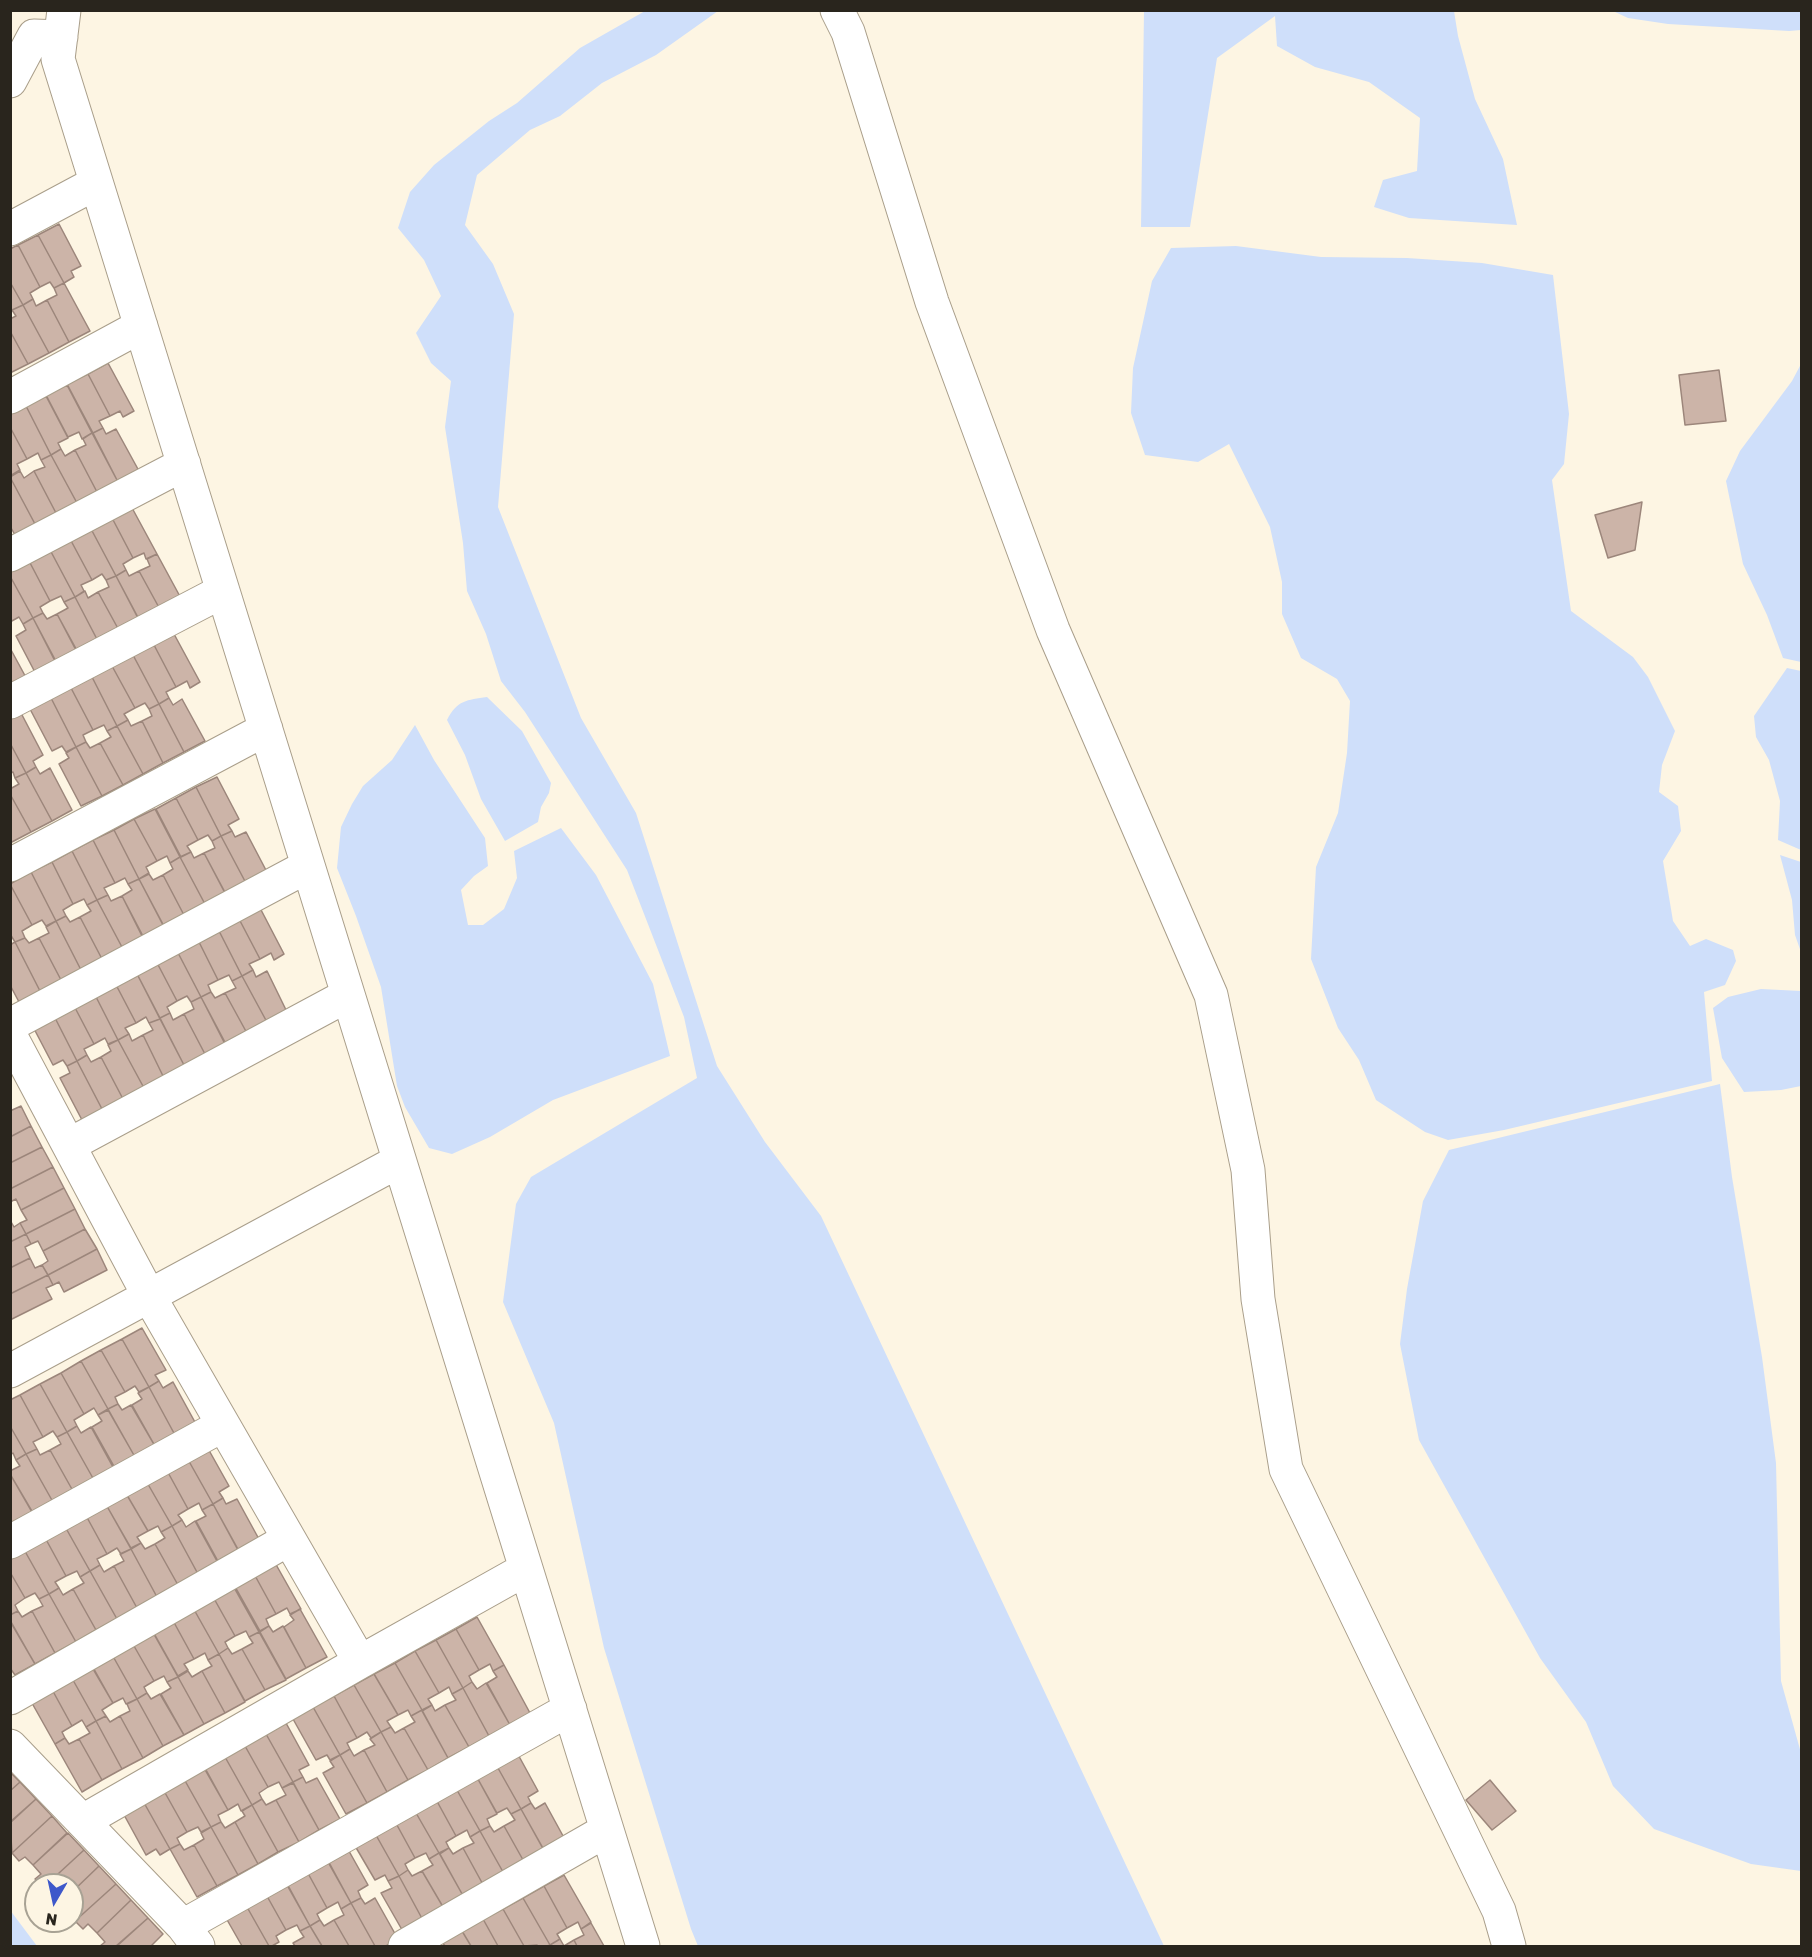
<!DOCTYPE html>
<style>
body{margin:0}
#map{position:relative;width:1812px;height:1957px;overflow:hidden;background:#fdf5e3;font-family:Rubik,sans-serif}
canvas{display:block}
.frame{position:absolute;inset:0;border:12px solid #29251d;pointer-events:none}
.north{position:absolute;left:24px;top:1873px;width:60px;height:60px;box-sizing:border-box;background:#fdf5e3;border:2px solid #a8a294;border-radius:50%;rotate:189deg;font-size:16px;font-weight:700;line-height:24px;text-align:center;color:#29251d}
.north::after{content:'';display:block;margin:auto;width:21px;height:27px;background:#3e58ca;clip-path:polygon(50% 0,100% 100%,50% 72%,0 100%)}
</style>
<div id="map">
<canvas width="1812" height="1957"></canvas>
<div class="frame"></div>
<div class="north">N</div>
</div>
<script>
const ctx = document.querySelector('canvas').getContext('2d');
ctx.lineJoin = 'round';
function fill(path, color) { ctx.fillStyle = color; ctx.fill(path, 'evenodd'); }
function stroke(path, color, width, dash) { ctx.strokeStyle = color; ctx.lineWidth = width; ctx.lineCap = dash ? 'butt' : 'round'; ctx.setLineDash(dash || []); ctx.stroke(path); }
fill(new Path2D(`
 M645,11H718L656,55L602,83L560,116L530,130L477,175L465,225L493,264L514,314L498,507L581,718L636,813L717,1066L765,1142L821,1216L1164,1946H698L691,1929L604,1648L554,1423L503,1302L516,1204L531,1177L697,1078L684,1017L627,870L525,712L501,681L486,634L467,591L463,543L445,427L451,381L431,363L416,333L441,296L424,260L398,228L410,192L434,165L489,121L517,103L580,48Z
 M1144,11H1454L1458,36L1475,99L1503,159L1517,225L1409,218L1374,207L1383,180L1417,171L1420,118L1369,82L1315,67L1277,46L1275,16L1217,58L1190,227H1141Z
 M1613,11H1801V30L1789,31L1668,24L1628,18Z
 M1236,246L1321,257L1407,258L1482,263L1553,275L1569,414L1564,464L1552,480L1571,611L1633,657L1648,677L1675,731L1662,765L1659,792L1678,806L1681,831L1663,861L1673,921L1690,946L1706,939L1733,950L1736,961L1725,985L1704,992L1712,1081L1504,1130L1448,1140L1425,1132L1376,1100L1359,1060L1338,1028L1311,959L1316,867L1338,813L1347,753L1350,701L1337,679L1301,658L1282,614V582L1270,527L1229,444L1198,462L1145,455L1131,413L1133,368L1152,281L1171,248Z
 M1801,364V662L1783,658L1767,615L1743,564L1726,481L1740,451L1792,381Z
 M1787,668L1801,671V850L1778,840L1780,801L1769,760L1756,737L1754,716Z
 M487,697L522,731L551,783L549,793L541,807L538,822L505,841L481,799L465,755L447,720C457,700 467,700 487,697Z
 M415,725L434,760L485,838L488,866L474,876L461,890L468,925H483L504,909L517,878L514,851L561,828L596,875L653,984L670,1056L553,1100L490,1137L452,1154L429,1148L405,1107L397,1086L381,987L356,916L337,868L341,827L352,804L363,786L392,760Z
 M1780,855L1801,862V952L1795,935L1792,900Z
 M1761,989L1801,991V1086L1781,1090L1744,1092L1722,1058L1713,1008L1728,997Z
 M1720,1084L1732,1177L1762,1357L1776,1463L1781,1681L1801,1753V1871L1751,1864L1654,1829L1613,1786L1586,1722L1540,1658L1419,1440L1400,1344L1407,1289L1423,1201L1449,1150Z
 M11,1911L13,1914L37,1946H11Z`), '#cfdffa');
const building = new Path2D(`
 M59,224L81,266L71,271L74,277L64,283L38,235Z
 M38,235L64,283L54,288L50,282L40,287L18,245Z
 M18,245L40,287L30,293L33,299L23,305L10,282V249Z
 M10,282L23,305L12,310L10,307Z
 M64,283L90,331L69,342L47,300L57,295L54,288Z
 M33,299L36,306L47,300L69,342L49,353L23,305Z
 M23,305L49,353L28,364L10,331V319L16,316L12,310Z
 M10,331L28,364L10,373Z
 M108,363L134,411L123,417L120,411L110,416L88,374Z
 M1719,370L1726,421L1685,425L1679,375Z
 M88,374L110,416L99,421L103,428L93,433L67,384Z
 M67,385L92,433L82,439L79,432L68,437L46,395Z
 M46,396L68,438L58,443L61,449L51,455L26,406Z
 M26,406L51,455L41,460L38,453L27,459L10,427V414Z
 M10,427L27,459L17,464L20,470L10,476Z
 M103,428L106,434L116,429L139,471L118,482L93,433Z
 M92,433L118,482L97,492L75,450L86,445L83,439Z
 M61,449L65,456L75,450L97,492L77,503L51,455Z
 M51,455L77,503L56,513L34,471L45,467L41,460Z
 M20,471L24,478L34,471L56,513L35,524L10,477Z
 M10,477L35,524L15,535L10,526Z
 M1642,502L1635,550L1608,558L1595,515Z
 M131,506L157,554L146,559L144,553L133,558L111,516Z
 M111,516L133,558L123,564L126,570L116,576L90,527Z
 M90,527L116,576L106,580L102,574L92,580L69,537Z
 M69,537L92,580L81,585L84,591L75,597L49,548Z
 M49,548L75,597L64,602L61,596L50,601L28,559Z
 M157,554L183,602L162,613L139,571L150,566L147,559Z
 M28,559L50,601L40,607L43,613L33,618L10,576V568Z
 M126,570L129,576L139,571L162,613L141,623L116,576Z
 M10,576L33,618L23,624L19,617L10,622Z
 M116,576L141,624L121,634L98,592L109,587L106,580Z
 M85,591L88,598L98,592L121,634L100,645L75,597Z
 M75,597L100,645L80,656L57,614L68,608L64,602Z
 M43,613L47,619L57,614L79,656L59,667L33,618Z
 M33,618L58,667L38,678L16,636L26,630L23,624Z
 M174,634L200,682L190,688L187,681L176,687L154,645Z
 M154,645L176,687L166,692L169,698L159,704L133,655Z
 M10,648L29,683L10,693Z
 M133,655L159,704L149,709L145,703L135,708L112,666Z
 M112,666L135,708L124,714L128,720L117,726L92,677Z
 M92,677L117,726L107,731L104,725L93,730L71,688Z
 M71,688L93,730L83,735L86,742L76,747L51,698Z
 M51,698L76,747L66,752L62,746L52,751L30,709Z
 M169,698L173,705L182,699L205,741L184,752L159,704Z
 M159,704L184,752L163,763L142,721L152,716L149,709Z
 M21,713L43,755L33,761L36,767L26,773L10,743V719Z
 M128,720L131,726L142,721L163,763L143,774L117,726Z
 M117,726L143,774L123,785L100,743L111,737L107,731Z
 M86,742L90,748L100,743L123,785L102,796L76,747Z
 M10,743L26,773L15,778L13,772L10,773Z
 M76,747L102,796L81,806L59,764L69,758L66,753Z
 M36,767L40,774L50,768L72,810L52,821L26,773Z
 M26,773L52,821L31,832L10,794V789L19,784L15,778Z
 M217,777L239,819L228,825L232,831L221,836L196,787Z
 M196,787L221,836L212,841L208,835L198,840L176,798Z
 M10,794L31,832L10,843Z
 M176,798L198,840L187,846L191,852L181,857L156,809Z
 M155,809L180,857L170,863L167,856L157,861L134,819Z
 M134,819L157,861L146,867L149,873L139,879L114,830Z
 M114,830L139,879L128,884L125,878L115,883L93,840Z
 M232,831L235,837L246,832L268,874L247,885L221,836Z
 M221,836L247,885L227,896L204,853L215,848L212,841Z
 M93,840L115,883L104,888L108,895L97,900L72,851Z
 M72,851L97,900L87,905L84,899L73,904L52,862Z
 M191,852L194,858L204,853L226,895L206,906L180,857Z
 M180,857L206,906L185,917L163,875L173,869L170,863Z
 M52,862L73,904L63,910L66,916L56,921L31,872Z
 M31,872L56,921L46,926L42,920L32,925L10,884Z
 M149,874L153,880L163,875L185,917L165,928L139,879Z
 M139,879L164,927L144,938L122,896L132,890L128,884Z
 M10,884L32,925L22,931L25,938L15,942L10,934Z
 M108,895L111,901L122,896L143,938L123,949L97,900Z
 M97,900L123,949L102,959L80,917L91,911L87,905Z
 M259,906L284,954L274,960L271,953L260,959L238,917Z
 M66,916L70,922L80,917L102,959L81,970L56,921Z
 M238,917L260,959L249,964L253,970L242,976L217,927Z
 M56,921L81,970L61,980L39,938L49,933L46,927Z
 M217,927L242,976L232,981L229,975L218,980L197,938Z
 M25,938L29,943L39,938L61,980L40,991L15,942Z
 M197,938L218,980L208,985L211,992L201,997L176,949Z
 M15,942L40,991L19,1002L10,985V945Z
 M176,949L201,997L191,1002L187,996L177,1001L155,959Z
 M155,959L177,1001L167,1007L170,1013L160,1018L135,970Z
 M135,970L160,1019L149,1023L146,1017L136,1023L114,981Z
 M253,970L256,977L267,971L288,1014L268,1024L242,976Z
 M242,976L268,1024L248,1035L225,993L236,988L232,981Z
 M114,981L136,1023L125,1028L129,1034L118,1040L93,991Z
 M93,991L118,1040L108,1044L105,1038L94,1044L72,1002Z
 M211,992L215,998L225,993L248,1035L227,1046L201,997Z
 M201,997L226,1046L206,1056L184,1014L194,1009L191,1002Z
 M72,1002L94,1044L84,1049L87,1055L77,1061L52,1012Z
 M52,1012L77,1061L67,1066L63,1060L53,1065L31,1023Z
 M170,1013L173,1020L184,1014L206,1056L185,1067L160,1018Z
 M160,1019L185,1067L164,1078L143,1035L153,1030L149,1023Z
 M129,1034L132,1041L143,1035L164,1078L144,1088L118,1040Z
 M118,1040L144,1088L123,1099L101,1057L111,1051L108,1045Z
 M87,1055L91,1062L101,1057L123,1099L102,1109L77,1061Z
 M77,1061L102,1109L82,1120L60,1078L70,1073L67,1066Z
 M21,1106L31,1126L10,1137V1111Z
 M31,1126L42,1147L10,1163V1137Z
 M42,1147L53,1167L10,1189V1163Z
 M53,1167L64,1188L21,1210L16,1199L10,1202V1189Z
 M64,1188L75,1209L26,1234L20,1223L27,1220L21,1210Z
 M75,1209L85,1229L43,1251L38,1241L31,1244L26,1234Z
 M10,1220L14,1227L20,1223L26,1234L10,1242Z
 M85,1229L97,1249L48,1275L42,1265L48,1261L43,1251Z
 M26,1234L31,1244L25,1247L30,1258L10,1268V1242Z
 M97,1249L107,1270L64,1292L59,1282L53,1285L48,1275Z
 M30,1258L35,1268L42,1265L48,1275L10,1294V1268Z
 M48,1275L53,1285L46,1288L52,1299L10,1320V1294Z
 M142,1328L166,1370L155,1375L159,1381L149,1387L122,1339Z
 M122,1339L149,1387L139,1392L135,1386L125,1392L101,1350Z
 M101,1350L125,1392L115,1397L118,1404L108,1409L81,1361Z
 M81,1361L108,1409L98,1415L94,1408L84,1414L61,1373Z
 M61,1373L84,1414L74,1420L77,1426L67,1432L40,1384Z
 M159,1381L163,1388L173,1382L196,1424L175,1435L149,1387Z
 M40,1384L67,1432L57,1437L53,1431L43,1437L20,1395Z
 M149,1387L175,1435L155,1446L132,1405L142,1399L138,1393Z
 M20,1395L43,1437L33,1442L37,1449L26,1454L10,1426V1400Z
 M118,1404L122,1410L131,1405L155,1446L135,1457L108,1409Z
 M108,1410L135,1457L115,1468L92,1427L102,1421L98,1415Z
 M10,1426L26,1454L16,1460L13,1453L10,1455Z
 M77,1426L81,1433L91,1427L114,1469L94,1480L67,1432Z
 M67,1432L94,1480L73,1491L50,1450L61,1444L57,1437Z
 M206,1445L229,1486L219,1492L223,1498L213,1504L186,1456Z
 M37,1449L40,1455L50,1450L73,1491L53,1502L26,1454Z
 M26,1454L53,1502L33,1513L10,1474V1471L20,1466L16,1460Z
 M186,1456L213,1504L202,1510L199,1503L188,1509L165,1467Z
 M165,1467L188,1509L178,1515L182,1520L172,1526L145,1479Z
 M10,1474L33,1514L12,1524L10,1521Z
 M145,1479L172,1526L161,1532L158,1526L148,1531L124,1490Z
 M124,1490L148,1531L137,1537L141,1543L131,1548L104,1501Z
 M223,1498L226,1504L237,1499L260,1541L239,1551L213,1504Z
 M104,1501L131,1549L121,1554L117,1548L107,1554L84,1512Z
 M213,1504L239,1552L219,1563L196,1521L206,1516L202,1510Z
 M84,1512L107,1554L97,1559L100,1565L90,1571L63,1523Z
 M182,1520L186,1527L195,1521L218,1563L198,1574L172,1526Z
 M63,1523L90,1571L80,1577L77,1571L66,1576L43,1534Z
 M172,1526L198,1574L178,1585L155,1544L165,1538L161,1532Z
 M43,1534L66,1576L55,1582L59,1588L49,1594L22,1546Z
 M141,1543L145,1549L155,1544L178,1585L157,1597L131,1549Z
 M22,1546L49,1594L39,1599L35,1593L25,1598L10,1572V1552Z
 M131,1549L157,1597L137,1608L114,1566L124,1561L120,1554Z
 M274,1561L301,1609L290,1614L287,1608L276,1614L253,1572Z
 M100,1565L104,1572L114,1566L137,1608L117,1619L90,1571Z
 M90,1571L117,1619L96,1630L73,1589L84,1583L80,1577Z
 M10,1572L25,1598L15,1605L18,1611L10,1615Z
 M253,1572L276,1614L266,1619L269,1626L260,1631L233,1583Z
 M232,1584L259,1632L249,1637L246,1631L235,1636L212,1595Z
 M59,1588L63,1595L73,1589L96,1630L76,1642L49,1594Z
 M49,1594L76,1642L55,1653L32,1611L43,1606L39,1599Z
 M212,1595L235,1636L225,1642L228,1648L219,1654L192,1606Z
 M192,1606L219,1654L208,1660L205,1653L194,1659L171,1617Z
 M300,1609L327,1657L306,1668L284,1627L294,1620L290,1615Z
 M18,1611L22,1617L32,1611L55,1653L35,1664L10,1620V1615Z
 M171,1617L194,1659L184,1664L188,1670L178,1676L151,1628Z
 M477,1617L504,1665L493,1671L490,1664L479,1670L456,1629Z
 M10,1621L35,1664L15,1675L10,1668Z
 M269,1626L273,1632L283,1626L306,1668L286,1679L260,1632Z
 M151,1629L178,1677L167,1682L164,1676L154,1681L130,1639Z
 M456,1629L479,1670L469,1676L472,1682L463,1688L436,1640Z
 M259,1632L286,1680L265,1690L242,1649L253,1643L249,1637Z
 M130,1639L154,1681L144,1687L147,1693L137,1699L110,1651Z
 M436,1640L463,1688L452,1694L449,1687L439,1693L415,1651Z
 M228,1648L232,1654L242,1649L265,1690L245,1701L219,1654Z
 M110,1651L137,1699L126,1704L123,1698L113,1703L90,1662Z
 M415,1651L439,1693L428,1699L432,1705L422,1710L395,1663Z
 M219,1654L245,1702L225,1713L202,1671L212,1666L208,1660Z
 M89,1662L113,1703L102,1710L106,1716L96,1721L69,1673Z
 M395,1663L422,1710L411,1716L408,1710L398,1715L374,1674Z
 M504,1665L530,1713L510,1725L487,1683L497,1677L493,1671Z
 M188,1671L192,1677L202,1671L225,1713L204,1724L178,1677Z
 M69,1673L96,1721L86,1727L82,1720L72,1726L49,1684Z
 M374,1674L398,1715L387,1721L391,1727L381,1732L354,1685Z
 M178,1677L204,1724L184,1735L161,1694L171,1688L167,1682Z
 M472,1682L477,1689L486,1683L510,1725L489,1736L463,1688Z
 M49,1684L72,1726L62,1732L65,1738L55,1744L28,1696Z
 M354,1685L381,1732L371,1738L367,1732L357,1738L334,1696Z
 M463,1688L489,1736L469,1747L445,1705L456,1700L452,1694Z
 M147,1693L151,1699L160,1694L184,1735L163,1746L137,1699Z
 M334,1696L357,1738L347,1743L350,1749L340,1755L313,1707Z
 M137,1699L163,1746L143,1758L120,1716L130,1711L127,1704Z
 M432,1705L435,1711L445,1705L469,1747L448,1758L422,1711Z
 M313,1707L340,1755L330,1760L327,1755L316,1760L293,1719Z
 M422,1710L448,1758L428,1770L404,1728L415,1722L411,1716Z
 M106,1716L110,1722L120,1716L143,1758L122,1769L96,1721Z
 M96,1721L122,1769L102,1780L79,1739L90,1733L86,1727Z
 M286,1723L309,1765L299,1770L303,1777L293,1782L266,1734Z
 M391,1727L395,1733L404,1728L428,1770L408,1780L381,1732Z
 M381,1732L408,1780L387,1792L364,1750L375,1745L370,1739Z
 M266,1734L293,1782L282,1788L279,1782L268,1787L245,1746Z
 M65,1738L69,1744L79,1739L102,1780L82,1792L55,1744Z
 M245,1746L268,1787L259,1793L262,1799L252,1805L225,1757Z
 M350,1749L354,1756L364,1750L387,1792L367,1803L340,1755Z
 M515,1749L538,1791L528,1797L531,1803L521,1809L494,1761Z
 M340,1755L367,1803L346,1814L323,1773L334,1767L330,1761Z
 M225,1757L252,1805L241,1811L238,1804L228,1810L205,1768Z
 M494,1761L521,1809L511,1814L507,1808L497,1813L474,1772Z
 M204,1768L228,1810L218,1815L221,1822L211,1827L184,1779Z
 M10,1772L20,1782L10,1791Z
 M474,1772L497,1814L487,1819L490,1826L480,1831L453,1783Z
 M303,1777L306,1783L317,1778L340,1819L319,1830L293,1782Z
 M184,1779L211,1827L201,1832L198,1827L187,1832L164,1791Z
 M1490,1780L1516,1811L1492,1830L1466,1800Z
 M20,1782L36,1799L10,1822V1791Z
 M293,1783L319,1830L299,1842L276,1800L286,1795L282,1788Z
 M453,1783L480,1831L470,1837L467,1830L456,1836L433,1794Z
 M164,1791L187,1832L177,1838L180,1844L170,1849L143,1801Z
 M433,1794L456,1836L446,1842L449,1848L439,1853L412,1806Z
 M36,1799L52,1816L12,1853L10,1823Z
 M262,1799L266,1805L276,1800L299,1842L278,1852L252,1805Z
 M143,1801L170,1849L160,1855L156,1849L146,1855L123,1813Z
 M531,1803L535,1809L545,1803L568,1845L548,1857L521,1809Z
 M252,1805L278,1852L258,1864L235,1822L245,1816L242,1811Z
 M412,1806L439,1853L429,1859L426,1853L415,1858L392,1816Z
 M521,1809L547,1856L527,1867L504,1826L515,1820L511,1814Z
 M52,1816L67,1833L33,1865L25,1857L19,1861L12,1853Z
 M392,1816L415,1858L405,1864L408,1870L399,1876L372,1828Z
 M221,1822L225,1828L235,1822L258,1864L238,1875L211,1827Z
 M490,1826L494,1832L504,1826L527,1867L507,1879L480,1831Z
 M211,1827L238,1875L217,1886L194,1845L204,1839L201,1833Z
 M372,1828L399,1876L388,1881L385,1875L375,1880L351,1839Z
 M480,1831L507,1879L486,1890L463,1848L474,1843L470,1837Z
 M68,1833L84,1850L46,1885H42L35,1879L41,1874L33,1865Z
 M180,1844L184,1850L194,1845L217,1886L197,1897L170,1849Z
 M345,1844L368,1885L358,1891L361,1898L351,1903L325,1855Z
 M449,1848L453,1854L463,1848L486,1890L466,1901L440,1854Z
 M84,1850L99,1866L72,1892V1885H46Z
 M439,1853L466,1901L446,1912L422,1871L433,1865L429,1859Z
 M324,1855L351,1903L341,1909L338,1902L327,1908L304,1866Z
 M99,1866L116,1884L75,1921L72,1918V1892Z
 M304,1866L327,1908L317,1914L320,1920L310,1926L284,1878Z
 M408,1870L412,1876L422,1871L446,1912L425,1924L399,1876Z
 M564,1875L591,1922L581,1929L578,1922L567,1928L544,1886Z
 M399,1876L425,1924L405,1935L381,1893L392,1888L388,1881Z
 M283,1878L310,1926L300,1931L297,1925L286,1930L263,1889Z
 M116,1884L131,1900L97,1933L88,1924L83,1929L75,1921Z
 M544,1886L567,1928L557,1934L560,1939L550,1945L523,1898Z
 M263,1889L286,1930L276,1936L279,1942L272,1946H269L243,1900Z
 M361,1898L365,1904L375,1898L398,1939L386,1946H375L351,1903Z
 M523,1898L550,1945L547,1946H538L537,1945L524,1946L503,1909Z
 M131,1900L148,1918L116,1946H100L105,1942L97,1933Z
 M243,1900L269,1946H242L222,1911Z
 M351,1903L375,1946H349L334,1920L344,1915L341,1909Z
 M503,1909L524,1946H498L483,1919Z
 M148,1918L163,1934L151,1946H117Z
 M483,1919L498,1946H471L462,1931Z
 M320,1920L324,1926L334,1920L349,1946H322L310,1926Z
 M591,1923L604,1946H577L574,1940L584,1935L581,1929Z
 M310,1926L322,1946H295L293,1943L304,1937L300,1931Z
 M462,1931L471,1946H445L442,1942Z
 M560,1939L564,1946L574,1940L577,1946H551L550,1945Z`);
fill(building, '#ccb4a8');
stroke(building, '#9c867b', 1.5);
const minor = new Path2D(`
 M64,10L58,59L643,1946
 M837,10L848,32L932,302L1053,630L1211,995L1248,1170L1258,1299L1286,1469L1499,1911L1509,1946
 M10,81L34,36L61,37
 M10,229L96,183
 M10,397L141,326
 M10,555L184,464
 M10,702L223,591
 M10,865L266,729
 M10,1025L308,866
 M10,1035L149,1296L360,1662
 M69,1145L348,995
 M10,1371L399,1161
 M10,1542L223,1425
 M10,1698L289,1539
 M10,1746L183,1926L198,1946
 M83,1821L360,1662L526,1569
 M183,1926L570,1709
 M405,1946L607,1830`);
stroke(minor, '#a99e8a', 35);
stroke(minor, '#fff', 33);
</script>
